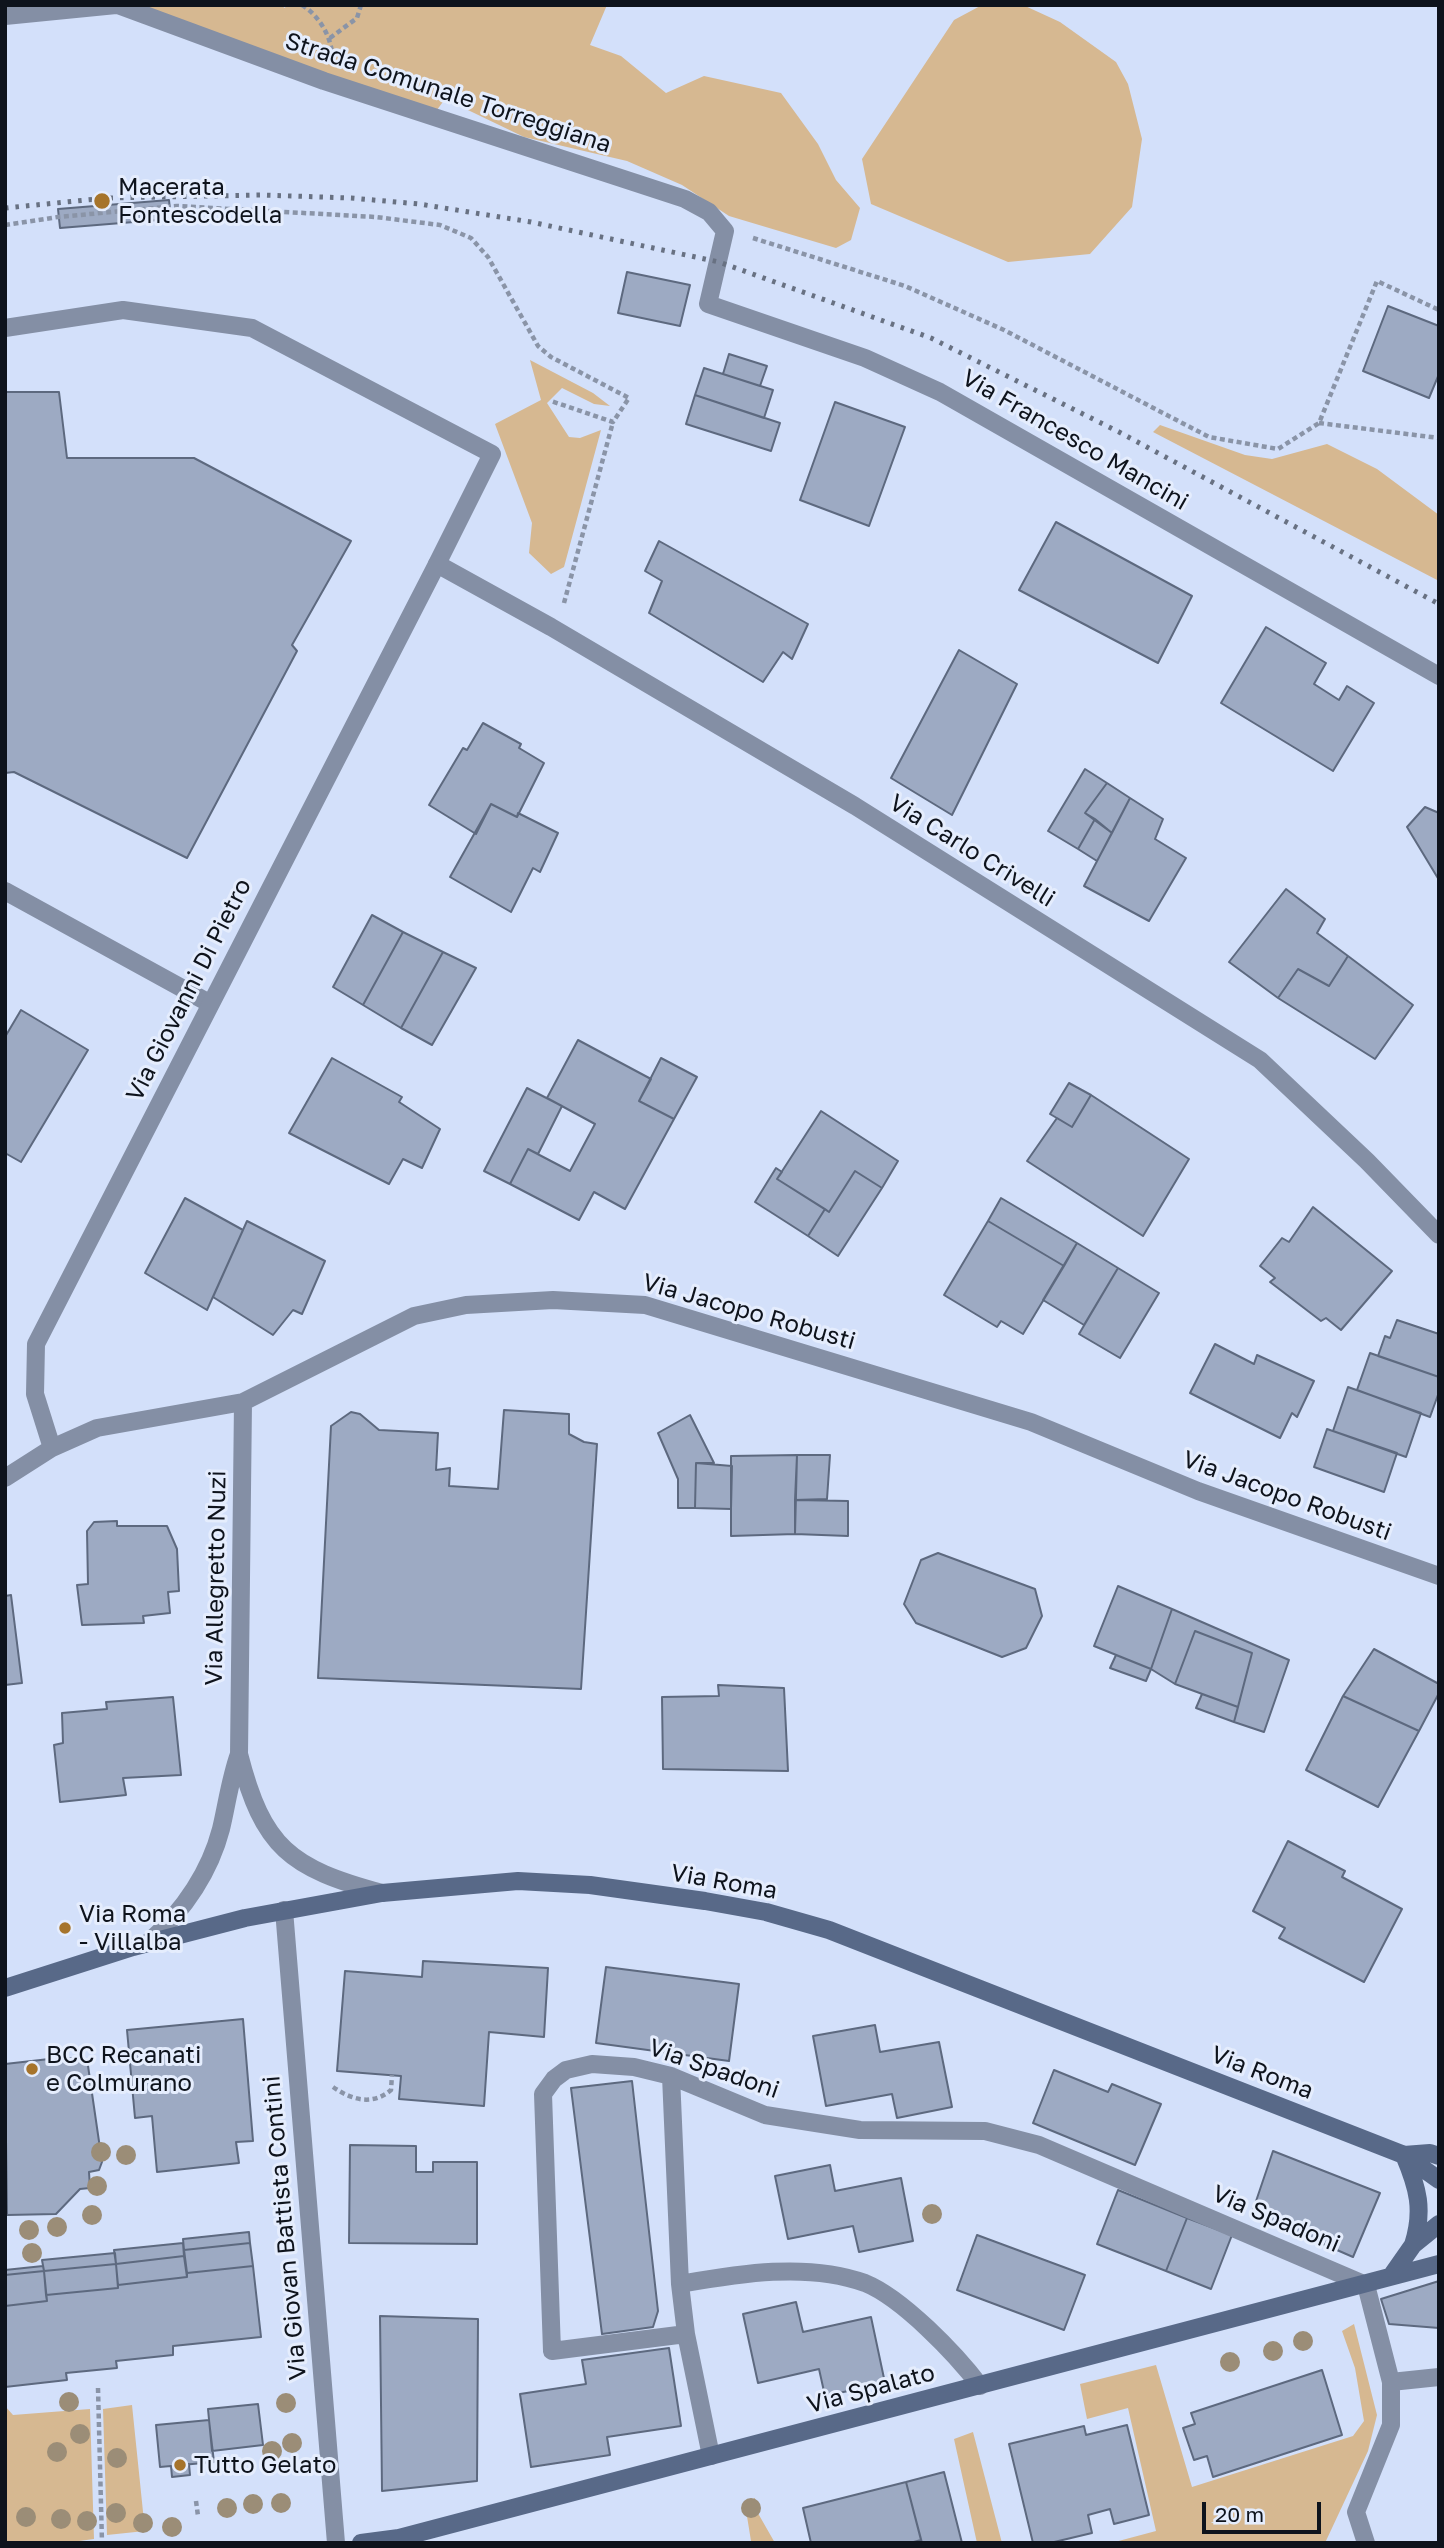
<!DOCTYPE html>
<style>
body{margin:0}
#map{position:relative;width:1444px;height:2548px;overflow:hidden;background:#d3e0fa;font-family:"Golos Text",sans-serif}
canvas{display:block}
.frame{position:absolute;inset:0;border:7px solid #0e131c;pointer-events:none}
.scale{position:absolute;left:1202px;top:2502px;width:119px;height:32px;box-sizing:border-box;border:4px solid #0e131c;border-top:0;padding-left:9px;font-size:21px;line-height:24px;white-space:nowrap;color:#0e131c;-webkit-text-stroke:5px #e5edfd;paint-order:stroke}
</style>
<div id="map">
<canvas width="1444" height="2548"></canvas>
<div class="frame"></div>
<div class="scale">20 m</div>
</div>
<script>
const ctx = document.querySelector('canvas').getContext('2d');
ctx.lineJoin = 'round';
function fill(path, color) { ctx.fillStyle = color; ctx.fill(path, 'evenodd'); }
function stroke(path, color, width, dash) { ctx.strokeStyle = color; ctx.lineWidth = width; ctx.lineCap = dash ? 'butt' : 'round'; ctx.setLineDash(dash || []); ctx.stroke(path); }
function write(font, color, halo, rows, align = 'center') {
  ctx.font = font + ' "Golos Text",sans-serif'; ctx.lineWidth = 6; ctx.setLineDash([]); ctx.textBaseline = 'middle'; ctx.strokeStyle = halo; ctx.fillStyle = color; for (const [text, x, y, turn = 0] of rows) {
    ctx.save(); ctx.translate(x, y); ctx.rotate((+turn || 0) * Math.PI / 180); ctx.textAlign = isNaN(turn) ? turn : align; if (halo) ctx.strokeText(text, 0, 0); ctx.fillText(text, 0, 0); ctx.restore();
  }
}
fill(new Path2D(`
 M136,5H280L285,8L286,5H607L590,45L621,56L666,93L704,76L781,93L818,144L836,180L860,208L851,240L836,248L729,216L682,185L627,161L524,137L445,99L434,114Z
 M982,5H1023L1060,22L1116,62L1128,84L1142,139L1132,207L1090,254L1008,262L871,204L862,159L954,20Z
 M530,360L593,393L610,406L594,404L562,388L547,403L569,437L580,438L601,430L564,567L551,574L529,553L532,523L495,424L541,400Z
 M1160,425L1245,455L1272,459L1327,444L1377,469L1439,515V581L1153,432Z
 M1354,2324L1377,2415L1368,2451L1325,2543H1111L1156,2531L1128,2408L1087,2419L1080,2384L1156,2365L1192,2487L1353,2436L1364,2421L1355,2368L1342,2331Z
 M132,2405L145,2531L107,2535L103,2409Z
 M5,2406L13,2415L90,2409L94,2539L64,2543H5Z
 M973,2432L1002,2543H977L954,2439Z
 M755,2498V2508L775,2543L751,2541L745,2504Z`), '#d6b891');
const building = new Path2D(`
 M169,200L171,219L60,228L58,209Z
 M627,272L690,285L680,326L618,313Z
 M1388,306L1439,326V374L1429,398L1363,371Z
 M729,354L767,366L760,386L723,374Z
 M704,368L773,390L764,418L695,395Z
 M5,392H59L67,458H194L351,541L292,645L297,651L187,858L14,772L5,773Z
 M695,395L780,423L771,451L686,424Z
 M835,402L905,427L869,526L800,500Z
 M1056,522L1192,596L1158,663L1019,590Z
 M659,541L808,624L792,659L783,652L763,682L649,613L662,581L645,571Z
 M1266,627L1326,663L1314,684L1339,700L1347,686L1374,703L1333,771L1221,703Z
 M959,650L1017,684L952,815L891,778Z
 M483,723L521,744L519,748L544,763L517,817L491,804L476,834L429,805L463,748L467,750Z
 M1085,769L1107,783L1085,813L1095,819L1078,849L1048,831Z
 M1107,783L1130,798L1112,833L1085,813Z
 M1130,798L1163,819L1155,839L1186,858L1149,921L1084,886Z
 M491,804L517,817L518,813L558,833L540,872L533,868L511,912L450,877Z
 M1425,807L1439,813V880L1407,827Z
 M1095,819L1112,833L1097,861L1078,849Z
 M1286,889L1325,919L1317,933L1348,956L1329,986L1298,969L1278,998L1229,962Z
 M372,915L403,932L363,1005L333,987Z
 M403,932L443,952L401,1028L363,1005Z
 M443,952L476,968L432,1045L401,1028Z
 M1348,956L1413,1005L1375,1059L1278,998L1298,969L1329,986Z
 M21,1010L88,1050L21,1162L5,1153V1037Z
 M578,1040L651,1079L639,1101L674,1119L625,1209L594,1192L579,1220L510,1184L528,1149L570,1171L595,1124L547,1098Z
 M332,1058L402,1097L399,1102L440,1129L422,1168L403,1159L389,1184L289,1133Z
 M661,1058L697,1077L674,1119L639,1101Z
 M1069,1083L1091,1095L1072,1127L1050,1114Z
 M527,1088L562,1106L538,1154L528,1149L510,1184L484,1171Z
 M1091,1095L1189,1159L1143,1236L1027,1161L1057,1118L1072,1127Z
 M821,1111L898,1161L882,1188L855,1171L829,1212L777,1179Z
 M776,1168L782,1172L777,1179L825,1209L808,1236L755,1202Z
 M855,1171L882,1188L838,1256L808,1236L825,1209L829,1212Z
 M185,1198L243,1230L207,1310L145,1273Z
 M1001,1198L1077,1243L1064,1266L988,1221Z
 M1313,1207L1392,1271L1341,1330L1326,1318L1321,1321L1270,1282L1275,1278L1260,1266L1282,1238L1289,1242Z
 M247,1221L325,1261L302,1314L293,1310L273,1335L213,1297Z
 M988,1221L1064,1266L1023,1334L1001,1321L997,1327L944,1295Z
 M1077,1243L1118,1268L1084,1325L1043,1300Z
 M1118,1268L1159,1293L1120,1358L1079,1334Z
 M1397,1320L1439,1334V1377L1378,1356L1385,1336L1390,1338Z
 M1215,1344L1254,1364L1257,1355L1314,1381L1297,1417L1292,1413L1280,1438L1190,1393Z
 M1370,1353L1439,1377V1392L1430,1417L1357,1390Z
 M1348,1387L1421,1413L1406,1457L1333,1431Z
 M504,1410L569,1414V1434L584,1442L597,1444L581,1689L318,1678L331,1426L351,1412L360,1414L379,1430L438,1433L436,1470L450,1468L449,1486L498,1489Z
 M690,1415L714,1463H696L695,1508H678V1479L658,1433Z
 M1327,1429L1397,1453L1384,1492L1314,1467Z
 M797,1455H830L827,1499L795,1500Z
 M797,1455L795,1534L731,1536V1456Z
 M696,1463L732,1466L731,1509L695,1508Z
 M795,1500L848,1501V1536L795,1534Z
 M117,1521V1526H167L177,1549L179,1591L168,1592L170,1613L143,1616L144,1623L82,1625L77,1585L88,1584L87,1531L94,1522Z
 M938,1553L1035,1589L1042,1616L1026,1648L1002,1657L916,1623L904,1604L921,1560Z
 M1118,1586L1172,1609L1151,1669L1094,1646Z
 M11,1595L22,1683L5,1685V1596Z
 M1172,1609L1289,1660L1264,1732L1234,1722L1252,1653L1195,1631L1175,1684L1151,1669Z
 M1195,1631L1252,1653L1238,1707L1175,1684Z
 M1374,1649L1439,1684V1693L1419,1731L1343,1696Z
 M1116,1655L1151,1669L1146,1681L1110,1668Z
 M718,1685L784,1688L788,1771L663,1769L662,1697L719,1696Z
 M1202,1694L1238,1707L1234,1722L1196,1708Z
 M1343,1696L1419,1731L1378,1807L1306,1770Z
 M173,1697L181,1775L123,1778L126,1795L60,1802L54,1745L63,1743L62,1713L107,1709L106,1702Z
 M1288,1841L1345,1871L1342,1877L1402,1909L1364,1982L1279,1938L1285,1928L1253,1911Z
 M423,1961L548,1968L544,2037L489,2032L484,2106L399,2099L401,2076L337,2071L345,1971L422,1977Z
 M606,1967L739,1984L729,2061L596,2043Z
 M243,2019L253,2141L236,2142L239,2163L157,2172L152,2116L135,2118L127,2030Z
 M875,2025L880,2052L939,2042L952,2107L897,2118L892,2094L826,2106L813,2036Z
 M58,2058L87,2059L102,2162L99,2170L89,2172L90,2188L80,2189L56,2214L7,2215L5,2064Z
 M1054,2070L1108,2092L1112,2084L1161,2104L1135,2165L1033,2123Z
 M632,2081L658,2311L653,2327L602,2334L571,2088Z
 M350,2145L416,2146V2172H433V2162H477V2244L349,2243Z
 M1273,2151L1380,2193L1353,2257L1252,2213Z
 M830,2165L835,2191L901,2178L913,2241L859,2252L853,2226L788,2239L775,2176Z
 M1118,2190L1187,2218L1166,2271L1097,2244Z
 M1187,2218L1232,2235L1211,2289L1166,2271Z
 M249,2232L250,2243L184,2250L183,2239Z
 M977,2235L1085,2275L1064,2330L957,2290Z
 M183,2243L184,2256L116,2264L114,2250Z
 M250,2243L253,2266L187,2273L184,2250Z
 M115,2253L116,2264L44,2271L42,2260Z
 M184,2256L187,2277L118,2285L116,2264Z
 M116,2264L118,2288L46,2295L44,2271Z
 M43,2266L44,2271L5,2275V2270Z
 M253,2266L261,2337L173,2346V2355L116,2361L117,2368L66,2373L67,2380L5,2387V2306L47,2301L46,2295L118,2288V2285L187,2277V2273Z
 M44,2271L47,2301L5,2306V2275Z
 M1439,2281V2328L1389,2324L1381,2299Z
 M796,2302L803,2332L871,2317L885,2383L825,2396L819,2369L758,2383L743,2314Z
 M380,2316L478,2319L477,2481L382,2491Z
 M669,2348L681,2426L607,2437L610,2455L531,2467L520,2394L586,2384L582,2360Z
 M1322,2370L1342,2435L1213,2477L1207,2456L1194,2460L1183,2428L1195,2424L1191,2413Z
 M258,2404L263,2445L212,2451L208,2409Z
 M209,2420L214,2462L160,2467L156,2425Z
 M1127,2425L1149,2515L1114,2524L1110,2509L1088,2515L1092,2533L1050,2543H1033L1009,2444L1084,2426L1086,2435Z
 M189,2464L190,2475L172,2477L171,2466Z
 M944,2472L962,2543H922L906,2482Z
 M906,2482L921,2540L910,2543H811L803,2508Z`);
fill(building, '#9daac3');
stroke(building, '#5d697f', 2);
stroke(new Path2D(`
 M302,5C318,15 330,34 332,53
 M330,38L357,18L361,5
 M5,225L58,217L177,206L376,217L440,225L471,238L488,257L538,346L551,357L629,398L613,422L551,401
 M753,238L905,286L1004,330L1209,437L1278,449L1319,423L1377,281L1439,310
 M1319,423L1439,438
 M564,603L613,422
 M333,2087C352,2100 372,2106 391,2090L392,2075
 M98,2388L102,2543
 M196,2501L198,2516`), '#8a94a7', 4.5, [5, 3.5]);
stroke(new Path2D(`
 M5,328L123,310L252,328L492,454L437,564
 M5,891L209,1003`), '#848fa5', 18);
stroke(new Path2D(`
 M118,5L324,81L685,199L709,212L725,231L708,304L865,358L940,392L1439,676
 M5,16L116,5
 M243,1402L239,1754C263,1848 290,1868 382,1893
 M52,1448L35,1394L36,1344L437,564L551,627L855,806L1260,1060L1367,1161L1439,1235
 M5,1478L52,1448L97,1428L243,1402L414,1316L466,1305L553,1300L645,1305L1031,1422L1198,1491L1439,1576
 M284,1910L336,2543
 M148,1943C182,1912 209,1875 221,1829C227,1804 230,1779 239,1754
 M671,2076L680,2284L686,2334L711,2456
 M680,2284C738,2274 807,2262 865,2283C902,2298 956,2354 980,2386
 M686,2334L552,2351L543,2094L554,2079L566,2070L592,2064L634,2067L671,2076L765,2115L860,2130L985,2131L1039,2145L1366,2285L1391,2382V2425L1356,2512L1366,2543
 M1391,2382L1439,2377`), '#848fa5', 18);
stroke(new Path2D(`
 M5,1988L133,1947L245,1918L382,1893L518,1881L590,1885L705,1901L766,1912L829,1930L1404,2155L1439,2180
 M1404,2155C1418,2188 1424,2210 1413,2245
 M1404,2155L1430,2153L1439,2156
 M1392,2275L1413,2245L1439,2224
 M361,2543L399,2538L1439,2264`), '#586988', 18);
stroke(new Path2D(`
 M5,208L107,198L262,195L351,198L419,204L531,222L719,262L931,338L1119,432L1439,604`), '#687182', 5, [3.5, 7]);
ctx.fillStyle = '#9b8d77';
for (const [x, y] of [
 [101,2152],
 [126,2155],
 [97,2186],
 [932,2214],
 [92,2215],
 [57,2227],
 [29,2230],
 [32,2253],
 [1303,2341],
 [1273,2351],
 [1230,2362],
 [69,2402],
 [286,2403],
 [80,2434],
 [292,2443],
 [272,2451],
 [57,2452],
 [117,2458],
 [281,2503],
 [253,2504],
 [227,2508],
 [751,2508],
 [116,2513],
 [26,2517],
 [61,2519],
 [87,2521],
 [143,2523],
 [172,2527]
]) { ctx.beginPath(); ctx.arc(x, y, 10, 0, 2 * Math.PI); ctx.fill(); }
for (const [x, y, r, color] of [
 [102,201,9,"#a6742b"],
 [65,1928,7,"#a6742b"],
 [32,2069,7,"#a6742b"],
 [180,2465,7,"#a6742b"]
]) { const dot = new Path2D(); dot.arc(x, y, r, 0, 2 * Math.PI); ctx.fillStyle = color; ctx.fill(dot); stroke(dot, '#e5edfd', 2.5); }
write('24px', '#0e131c', '#e5edfd', [
 ["Strada Comunale Torreggiana",448,93,18],
 ["Via Francesco Mancini",1075,440,30],
 ["Via Carlo Crivelli",972,851,32],
 ["Via Giovanni Di Pietro",189,990,-63],
 ["Via Jacopo Robusti",749,1312,16],
 ["Via Jacopo Robusti",1287,1496,20],
 ["Via Allegretto Nuzi",216,1578,-89],
 ["Via Roma",724,1882,10],
 ["Via Spadoni",714,2069,19],
 ["Via Roma",1262,2073,21],
 ["Via Spadoni",1276,2219,23],
 ["Via Giovan Battista Contini",285,2228,-95],
 ["Via Spalato",871,2389,-15]
]);
write('24px', '#0e131c', '#e5edfd', [
 ["Macerata",118,187],
 ["Fontescodella",118,215],
 ["Via Roma",79,1914],
 ["- Villalba",79,1942],
 ["BCC Recanati",46,2055],
 ["e Colmurano",46,2083],
 ["Tutto Gelato",194,2465]
], 'left');
</script>
